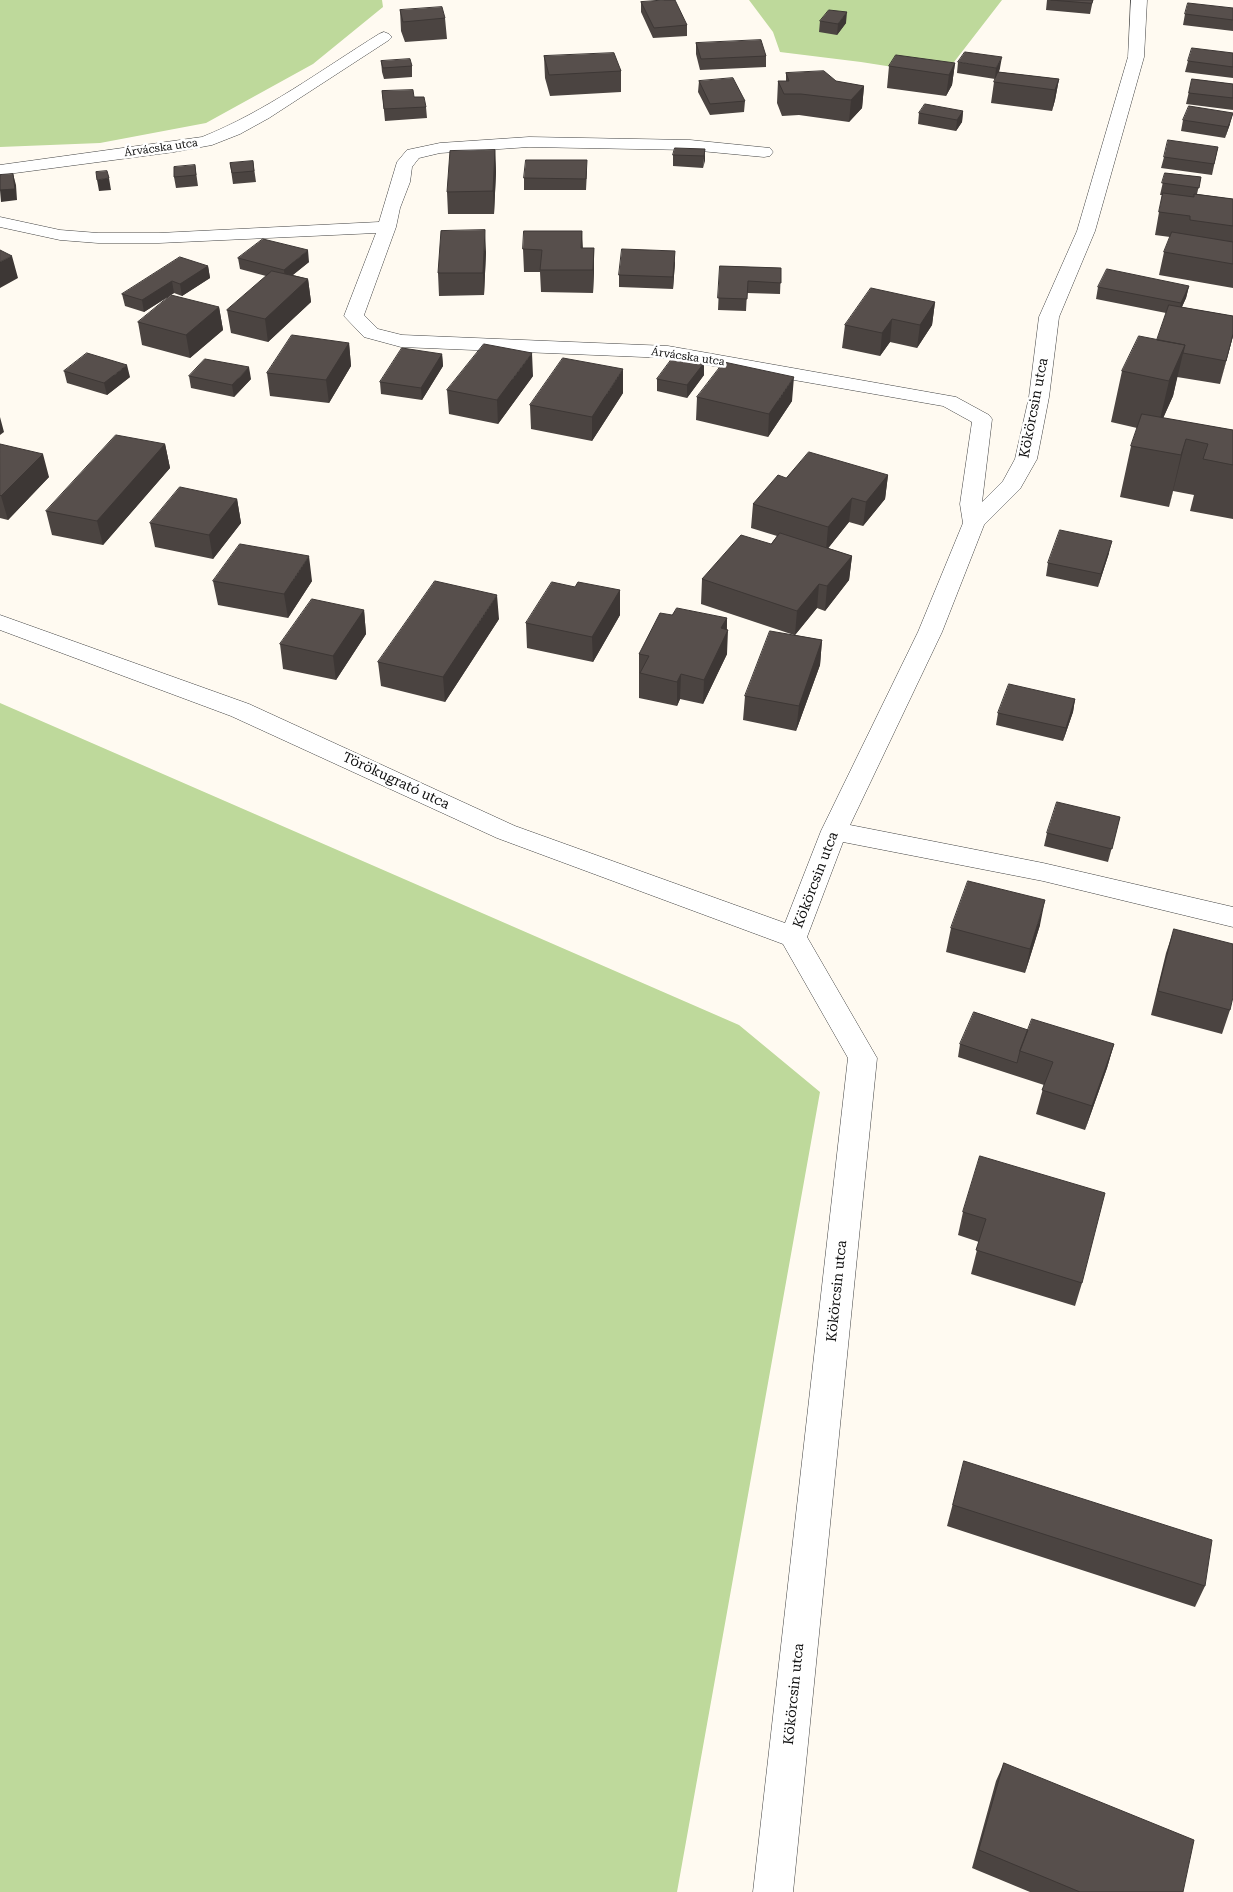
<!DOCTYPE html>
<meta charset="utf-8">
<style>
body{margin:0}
canvas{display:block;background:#fffaf1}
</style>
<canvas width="1233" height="1892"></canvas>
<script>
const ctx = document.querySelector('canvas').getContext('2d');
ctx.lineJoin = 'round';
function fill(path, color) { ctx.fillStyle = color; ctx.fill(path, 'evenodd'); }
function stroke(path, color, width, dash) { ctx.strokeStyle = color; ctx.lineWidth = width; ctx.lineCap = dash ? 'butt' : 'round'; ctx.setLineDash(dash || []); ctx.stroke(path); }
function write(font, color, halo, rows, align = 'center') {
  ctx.font = font + ' "Roboto Serif",serif'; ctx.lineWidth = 5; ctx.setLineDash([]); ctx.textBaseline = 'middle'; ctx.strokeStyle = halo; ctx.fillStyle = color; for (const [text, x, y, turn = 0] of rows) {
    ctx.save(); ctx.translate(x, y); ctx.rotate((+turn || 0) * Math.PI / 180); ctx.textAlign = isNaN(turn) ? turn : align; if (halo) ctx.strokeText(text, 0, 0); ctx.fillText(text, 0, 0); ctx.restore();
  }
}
fill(new Path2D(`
 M0,0H382L383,7L313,64L206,123L100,143L0,147Z
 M749,0H1002L944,75L861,62L780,52L773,32Z
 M0,703L739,1025L820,1092L677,1892H0Z`), '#bed99b');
const minor = new Path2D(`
 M1131,0H1147L1144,57L1095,231L1059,317L1049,397L1037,459L1020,489L984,525L942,632L850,825L1043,863L1233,907V927L1043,881L843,842L807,937L877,1058L793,1892H753L848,1058L783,944L497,838L231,716L0,630V615L249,704L515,826L785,923L821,831L918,632L963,523L960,504L972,422L943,406L668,358L401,347L364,337L344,316L376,233L159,243H98L60,240L0,227V217L60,230L98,233H159L379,222L397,162L407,150L440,143L529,137L690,140L770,148L773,152L770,156L764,157L690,150L529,147L440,153L419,158L412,167L410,182L400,208L396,227L364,315L378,329L402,335L668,346L956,397L989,415L992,419L982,502L1003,481L1015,459L1029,397L1039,317L1077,231L1128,57Z
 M384,32L389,34L392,37L389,40L269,118L240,134L212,145L174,152L0,175V165L202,137C265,112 321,70 379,34Z`);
stroke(minor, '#424242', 1);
fill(minor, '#fff');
fill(new Path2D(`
 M1047,0H1093L1090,14L1046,10Z
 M641,2L687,25V36L653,38L641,12Z
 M1233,8V31L1183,25L1185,14Z
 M400,10L445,18L447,39L405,42L401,31Z
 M820,21L846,23L837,35L819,32Z
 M696,43L766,56V67L700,70L696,54Z
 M1233,53V78L1185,72L1188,61Z
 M544,56L621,71V92L550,96L545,78Z
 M381,61L412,66V77L384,79L382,72Z
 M958,62L1000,68L999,72L1059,79L1055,100L1052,111L991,103L994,82L997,75L995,79L957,73Z
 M955,63L952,85L946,96L887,88L889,66Z
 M786,73L864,86L862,108L849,122L799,115L782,116L777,103L778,81H786Z
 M1192,79L1233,84V110L1186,104Z
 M699,81L745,101L744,112L710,115L698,92Z
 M382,91L414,97L426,107L427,118L385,121Z
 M963,111L962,122L956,131L918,124L919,113Z
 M1183,120L1230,124L1225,138L1181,131Z
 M1218,147L1212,175L1161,168L1164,157Z
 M705,149L703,168L673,166V155Z
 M495,150L496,172L494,214H448L447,192Z
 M253,161L256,182L233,184L230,163Z
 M195,165L198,186L176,188L174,177Z
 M587,171L586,190H524V178Z
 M1165,173L1201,177L1197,194L1233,199V288L1159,275L1164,252L1170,237L1155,235L1162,195H1160Z
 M582,231L583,248H594V270L593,293L541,292L540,272H524L523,249Z
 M486,252L484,295L439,296L438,273Z
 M238,258L309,262L293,275L308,279L311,302L268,342L231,333L227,310L266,276L240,269Z
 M675,262L673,289L619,287V275Z
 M208,266L210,278L182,296L174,293L144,312L125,306L122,294Z
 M720,266L781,268L780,294L747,293L746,311L718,310Z
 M1189,286L1186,298L1182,307L1233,316V336L1220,384L1177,377L1173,396L1163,418L1233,430V519L1190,511L1194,495L1173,491L1169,507L1120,497L1131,446L1137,428L1111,422L1122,371L1157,340L1166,313L1096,299L1098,287Z
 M935,302L932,325L917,348L890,342L880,356L842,348L845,325Z
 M219,307L223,330L190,358L142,345L138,322Z
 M349,343L351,366L329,403L270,396L267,373Z
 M442,354L443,366L422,400L381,394L380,382Z
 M704,363V375L687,398L657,391V379Z
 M64,371L130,377L107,395L67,383Z
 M189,376L251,379L234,397L191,388Z
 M533,376L498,424L449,414L447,390Z
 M623,393L592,441L531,429L530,405Z
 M697,397L792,401L768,437L696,420Z
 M0,444L49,477L8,520L0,518Z
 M165,444L170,468L103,545L52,535L46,511Z
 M888,475L885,499L863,526L849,522L828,548L852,556L849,580L825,611L817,608L795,635L822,640L820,665L796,731L743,720L745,696L794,635L701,604L702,579L771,544L777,536L751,528L753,504L786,478Z
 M237,499L241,523L213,559L155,547L150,523Z
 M1109,553L1098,587L1046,576L1048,563Z
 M213,581H312L288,618L218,605Z
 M575,587L620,590V615L593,662L527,648L526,623Z
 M364,610L366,634L336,680L283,669L280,644Z
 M672,615L727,618V654L703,704L680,699L677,706L639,698V654Z
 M499,619L445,702L381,686L378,662Z
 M1075,699L1073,712L1063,741L996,725L998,713Z
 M1120,817L1108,862L1044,846L1047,833Z
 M1040,925L1025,973L946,952L951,928Z
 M1174,929L1230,1010L1222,1034L1151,1015L1166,953Z
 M1028,1030L1114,1044L1107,1068L1085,1130L1036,1114L1044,1085L958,1057L960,1044Z
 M980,1156L1082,1283L1075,1306L971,1274L979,1242L958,1235L963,1212Z
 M964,1461L1205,1586L1195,1607L947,1526Z
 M1004,1763L1183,1892H1030L972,1868L996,1781Z`), '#4b4441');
fill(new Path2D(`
 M847,12L846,23L837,35L838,24Z
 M1002,57L1000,68L995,79L996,68Z
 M955,63L952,85L946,96L949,75Z
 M1059,79L1055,100L1052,111L1055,90Z
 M864,86L862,108L849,122L851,100Z
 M963,111L962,122L956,131L957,120Z
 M1233,113L1230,124L1225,138L1228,127Z
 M705,149V161L703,168L704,156Z
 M495,150L496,172L494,214L493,191Z
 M13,174L16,185L17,200L1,202L0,190Z
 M109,178L111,190L99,191L97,180Z
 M485,230L486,252L484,295L483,273Z
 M594,248V270L593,293V270Z
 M308,250L309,262L285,281L284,270Z
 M675,251V262L673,289V277Z
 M12,256L18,278L0,288V262Z
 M208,266L210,278L182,296L180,284Z
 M308,279L311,302L268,342L265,319Z
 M172,281L174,293L144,312L142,300Z
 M1189,286L1186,298L1178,315L1181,303Z
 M935,302L932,325L917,348L920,325Z
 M219,307L223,330L190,358L186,335Z
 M892,319L890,342L880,356L882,333Z
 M1233,334V336L1220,384L1226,361Z
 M349,343L351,366L329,403L326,380Z
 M1185,345L1173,396L1157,432L1169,381Z
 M532,353L533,376L498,424L497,400Z
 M442,354L443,366L422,400L421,388Z
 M704,363V375L687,398V385Z
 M127,365L130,377L107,395L104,383Z
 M249,367L251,379L234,397L232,385Z
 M623,369V393L592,441V417Z
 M794,377L792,401L768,437L769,414Z
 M0,417L4,432L0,435Z
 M1186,439L1169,507L1181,455Z
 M165,444L170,468L103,545L97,521Z
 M43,454L49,477L8,520L1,496Z
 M888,475L885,499L863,526L866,502Z
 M852,498L849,522L826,551L828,527Z
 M237,499L241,523L213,559L209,535Z
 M1112,541L1109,553L1098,587L1101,574Z
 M309,556L312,581L288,618L284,594Z
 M852,556L849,580L825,611L827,586Z
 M819,584L817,608L795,635L797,611Z
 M620,590V615L593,662L592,637Z
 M497,595L499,619L445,702L443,677Z
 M364,610L366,634L336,680L333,656Z
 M727,618L726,634L728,630L727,654L703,704L704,680L721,628Z
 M822,640L820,665L796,731L799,706Z
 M681,674L680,699L677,706V682Z
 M1075,699L1073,712L1063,741L1066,728Z
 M1045,900L1040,925L1025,973L1030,949Z
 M1114,1044L1107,1068L1085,1130L1092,1106Z`), '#3d3735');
const building = new Path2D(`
 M664,0H675L687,25L654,28L641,2Z
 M1051,0H1093L1092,3Z
 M1188,3L1233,8V20L1185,14Z
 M442,7L445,18L403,22L400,10Z
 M829,10L847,12L838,24L820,21Z
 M761,40L766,56L701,59L696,43Z
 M1192,48L1233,53V67L1188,61Z
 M965,52L1002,57L996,68L958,62Z
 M614,53L621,71L549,75L544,56Z
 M896,55L955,63L949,75L889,66Z
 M410,59L412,66L383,68L381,61Z
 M824,71L836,81L864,86L851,100L801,94H784L778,81H789L786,73Z
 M998,72L1059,79L1055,90L994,82Z
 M733,78L745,101L710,104L699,81Z
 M1192,79L1233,84V98L1189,93Z
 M413,90L414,97H424L426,107L384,109L382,91Z
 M925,104L963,111L957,120L919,113Z
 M1189,106L1233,113L1228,127L1183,120Z
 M1168,140L1218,147L1214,164L1164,157Z
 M675,148L705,149L704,156L673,155Z
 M495,150L493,191L447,192L450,151Z
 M526,160H587L586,179L524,178Z
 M253,161L254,171L232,173L230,163Z
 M195,165L196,175L174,177V167Z
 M107,171L109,178L97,180L96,172Z
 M1165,173L1201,177L1199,188L1162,183Z
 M13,174L15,189L0,190V175Z
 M1163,193L1194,197V194L1233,199V226L1190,220V216L1159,212Z
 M485,230L483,273H438L441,231Z
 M524,231H582L581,248H594L593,270H540L542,250L523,249Z
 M1172,232L1233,242V264L1164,252Z
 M263,239L308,250L284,270L238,258Z
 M622,249L675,251L673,277L619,275Z
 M0,250L12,256L0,262Z
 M180,257L208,266L180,284L172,281L142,300L122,294Z
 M720,266L781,268V283L748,281L747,299L718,298Z
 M1107,269L1189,286L1181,303L1098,287Z
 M272,271L308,279L265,319L227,310Z
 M871,288L935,302L920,325L892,319L882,333L845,325Z
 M171,295L219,307L186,335L138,322Z
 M1169,305L1233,316V334L1226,361L1183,353L1185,345L1157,340Z
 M292,335L349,343L326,380L267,373Z
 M1139,336L1185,345L1169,381L1122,371Z
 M484,344L532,353L497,400L447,390Z
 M402,348L442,354L421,388L380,382Z
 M87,353L127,365L104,383L64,371Z
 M674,356L704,363L687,385L657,379Z
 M563,358L623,369L592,417L530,405Z
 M205,359L249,367L232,385L189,376Z
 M724,362L794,377L769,414L697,397Z
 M1142,414L1233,430V465L1203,459L1208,444L1186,439L1181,455L1131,446Z
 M116,435L165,444L97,521L46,511Z
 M0,444L43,454L1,496L0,495Z
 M809,452L888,475L866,502L852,498L828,527L753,504L778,475L786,478Z
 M180,487L237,499L209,535L150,523Z
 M1060,530L1112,541L1101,574L1048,563Z
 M780,533L852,556L827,586L819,584L797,611L702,579L741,535L771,544Z
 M240,544L309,556L284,594L213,581Z
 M435,581L497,595L443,677L378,662Z
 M552,582L575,587L578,582L620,590L592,637L526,623Z
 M312,599L364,610L333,656L280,644Z
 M677,608L727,618L721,628L728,630L704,680L681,674L677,682L640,673L649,656L639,654L660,613L672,615Z
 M770,631L822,640L799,706L745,696Z
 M1009,684L1075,699L1066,728L998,713Z
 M1057,802L1120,817L1112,849L1047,833Z
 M968,881L1045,900L1030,949L951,928Z
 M1174,929L1233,944V997L1230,1010L1158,991Z
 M974,1012L1028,1030L1020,1051L1017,1063L960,1044Z
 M1032,1019L1114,1044L1092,1106L1042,1090L1053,1062L1020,1051Z
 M980,1156L1105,1193L1082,1283L976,1250L986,1219L963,1212Z
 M964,1461L1212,1540L1205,1586L953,1505Z
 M1004,1763L1194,1840L1183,1892H1080L979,1850Z`);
fill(building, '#574f4c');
stroke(building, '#3d3735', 1);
write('11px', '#0f0f0f', '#fff', [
 ["Árvácska utca",161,148,-8],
 ["Árvácska utca",688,357,8]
]);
write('14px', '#0f0f0f', '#fff', [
 ["Kökörcsin utca",1034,408,-79],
 ["Törökugrató utca",396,781,25],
 ["Kökörcsin utca",816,880,-69],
 ["Kökörcsin utca",837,1291,-84],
 ["Kökörcsin utca",794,1694,-84]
]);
</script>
